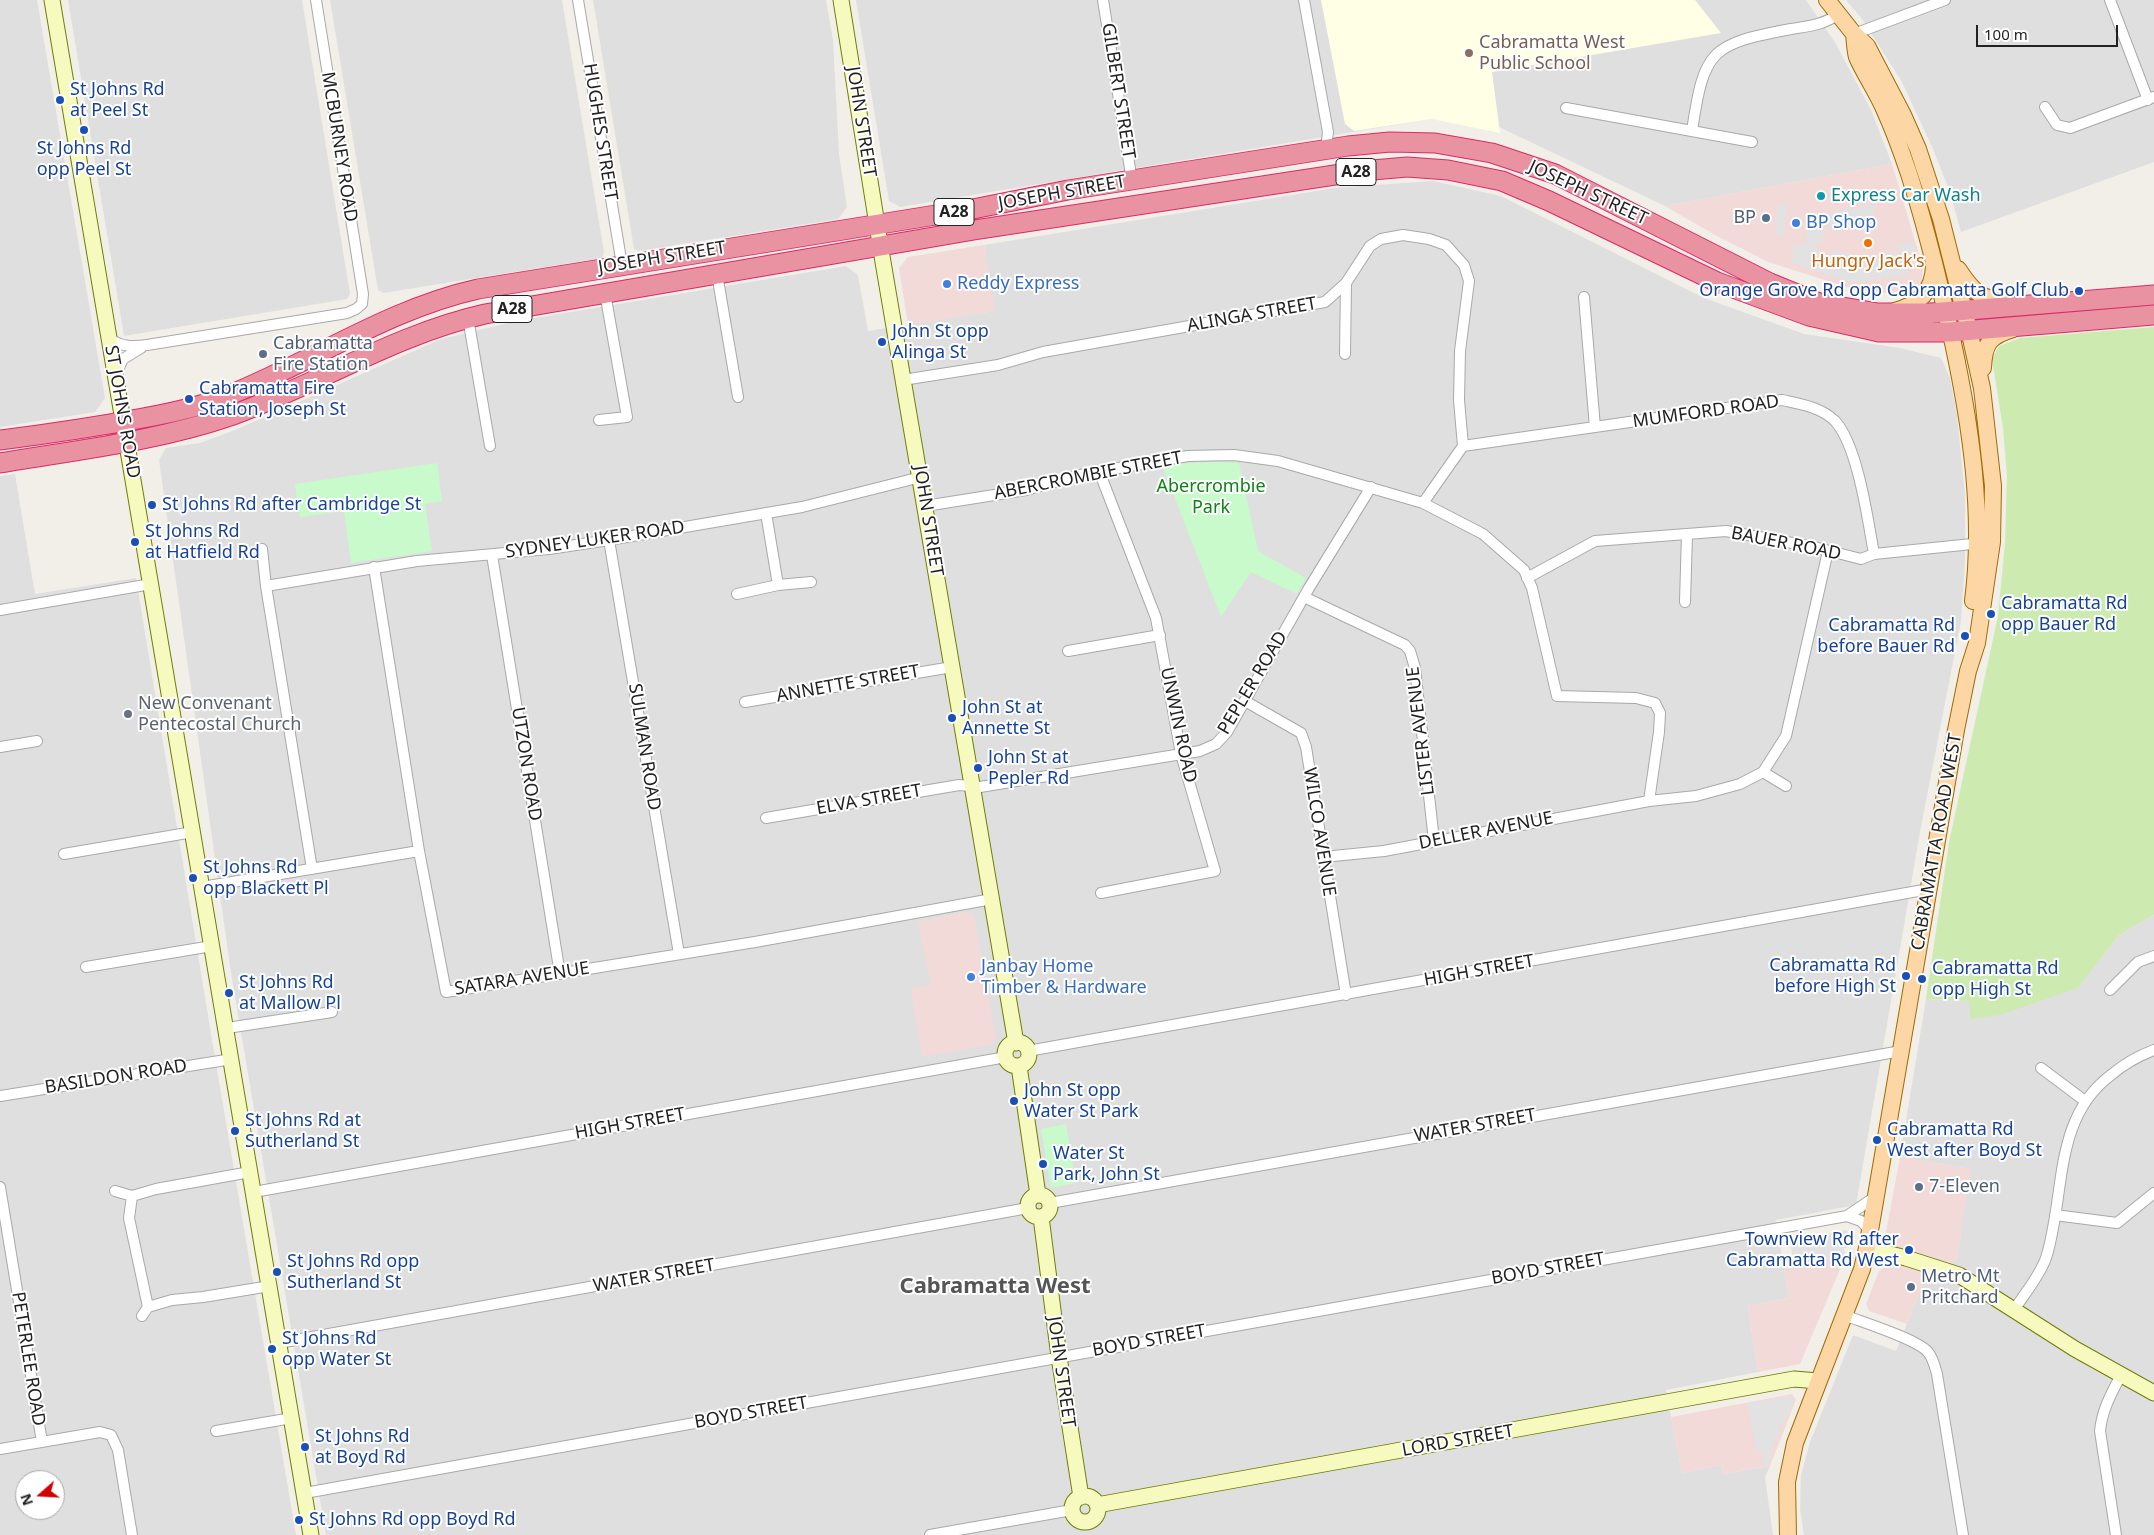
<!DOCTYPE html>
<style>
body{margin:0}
#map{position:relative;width:2154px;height:1535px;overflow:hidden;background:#f2efe9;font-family:"Noto Sans",sans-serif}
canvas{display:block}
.north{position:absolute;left:15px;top:1470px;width:50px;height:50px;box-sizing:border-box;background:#fff;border:1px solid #a7a7a7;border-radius:50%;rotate:251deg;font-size:14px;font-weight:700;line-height:20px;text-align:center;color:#222}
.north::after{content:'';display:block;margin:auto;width:18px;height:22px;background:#d40000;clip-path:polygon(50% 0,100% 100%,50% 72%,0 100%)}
.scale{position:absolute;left:1976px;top:25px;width:142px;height:22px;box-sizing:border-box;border:2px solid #222;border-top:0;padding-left:6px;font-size:15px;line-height:18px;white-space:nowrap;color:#222;-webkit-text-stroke:4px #fff;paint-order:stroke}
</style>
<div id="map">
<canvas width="2154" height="1535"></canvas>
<div class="north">N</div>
<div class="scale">100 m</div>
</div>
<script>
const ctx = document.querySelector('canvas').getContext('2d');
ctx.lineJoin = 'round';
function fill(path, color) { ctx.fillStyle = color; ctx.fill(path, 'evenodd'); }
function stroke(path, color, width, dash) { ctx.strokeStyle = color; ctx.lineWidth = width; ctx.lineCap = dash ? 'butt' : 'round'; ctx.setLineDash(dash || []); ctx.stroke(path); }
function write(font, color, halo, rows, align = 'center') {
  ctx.font = font + ' "Noto Sans",sans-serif'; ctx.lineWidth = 4; ctx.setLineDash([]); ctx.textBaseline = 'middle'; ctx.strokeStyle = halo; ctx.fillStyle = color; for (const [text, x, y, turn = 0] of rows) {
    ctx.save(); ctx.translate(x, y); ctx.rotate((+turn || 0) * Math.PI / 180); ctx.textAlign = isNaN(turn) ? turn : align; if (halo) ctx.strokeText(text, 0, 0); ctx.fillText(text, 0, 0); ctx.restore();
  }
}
fill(new Path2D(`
 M0,0H37L105,398L95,412L0,427Z
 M68,0H302L350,294L347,299L124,336Z
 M330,0H562L604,252L602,258L383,293L378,290Z
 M593,0H826L833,40L839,154L847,207L838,219L639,251L634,249Z
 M856,0H1806L1836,44L1871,110L1892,164L1665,206L1499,127L1432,119L900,207L889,201Z
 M1846,0H2154V162L1961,232L1950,192L1933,149L1902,82L1862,19Z
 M1433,181L1501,196L1704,298L1804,334L1900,348L1941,358L1950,378L1957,416L1965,495V561L1961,621L1920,832L1856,1205L1776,1220L1789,1298L1748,1306L1758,1372L1666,1390L1682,1473L1721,1465L1723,1474L1770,1466L1765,1477L1773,1535H326L231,973L159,460L166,448L200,443L235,430L441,339L517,321L846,266L858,275L868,331L994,311L984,245L1335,188Z
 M15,474L35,594L136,578L213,1046L296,1535H0V476ZM25,1480H55V1510H25Z
 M2154,915V1535H1804L1800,1509L1801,1475L1810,1442L1853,1335L1896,1351L1925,1279L1957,1259L1970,1169L1900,1157L1926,999L1970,1001V1019L2077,988L2119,935Z`), '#e0dfdf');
fill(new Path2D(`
 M1892,164L1923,268L1921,285L1907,296L1853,289L1768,262L1715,235L1665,206Z
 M984,245L995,311L908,325L899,268L908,257Z
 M964,912L974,915L996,1039L991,1045L922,1057L911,988L931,985L918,922Z
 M1900,1157L1971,1169L1957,1259L1925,1279L1907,1324L1869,1311L1866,1304L1879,1271L1885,1266L1889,1242L1886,1232Z
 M1838,1258L1841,1267L1800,1364L1758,1372L1748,1306L1789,1298L1784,1267Z
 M1792,1394L1796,1400L1770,1466L1723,1474L1721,1465L1682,1473L1671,1417Z`), '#f2dad9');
fill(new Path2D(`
 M1321,0H1695L1721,33L1492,72L1500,133L1432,119L1354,131L1345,124Z`), '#ffffe5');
fill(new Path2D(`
 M2154,327V915L2119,935L2078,988L2000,1015L1970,1019V1001L1926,999L1949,842L1998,616L2005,543L2007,476L2003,428L1992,359L1999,346L2020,338Z`), '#cdebb0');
fill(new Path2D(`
 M1209,462L1239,463L1258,551L1306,578L1297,594L1251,572L1221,617L1162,465Z
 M437,463L442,501L425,504L432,551L351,563L344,511L300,517L295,484Z
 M1066,1124L1076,1183L1051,1188L1041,1129Z`), '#c8facc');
fill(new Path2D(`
 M1778,204L1787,205L1784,236L1775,235Z
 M1873,204L1875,221L1829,230L1826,214Z
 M1807,230L1824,231L1823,242H1815L1817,250L1831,257L1834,249L1852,256L1850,263L1860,266L1859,258L1897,251L1899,259H1900L1898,244L1913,241L1918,264L1908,268L1909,274L1853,283L1792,263L1793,245L1806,244Z
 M1847,1230L1849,1247L1844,1248L1845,1257L1794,1266L1790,1240Z
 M1790,1397L1794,1400L1788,1416L1784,1417L1786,1423L1779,1425L1781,1436H1775L1768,1466L1765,1464L1764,1465L1760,1463L1764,1457L1762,1452L1757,1453L1747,1403Z`), '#e2e2e2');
const street = new Path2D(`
 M578,0L622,265
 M1103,0L1132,181
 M1304,0L1328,132L1326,149
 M2110,0L2148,100
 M1854,34L1945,0
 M2045,107L2057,125L2070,128L2154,97
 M1566,108L1752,142
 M1692,131C1704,49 1711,44 1791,29C1810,26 1823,25 1839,14
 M717,274L738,397
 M1584,297L1595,427
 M468,318L490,446
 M109,338C121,347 133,347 147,345L347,313L356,309L362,304L363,294L316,0
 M1345,354L1346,283
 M115,376L123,359L141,348
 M903,380L998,365L1043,352L1325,302L1346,283L1370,246L1381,239L1403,235L1429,239L1446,245L1464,265L1469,281L1460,351L1459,400L1463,446L1423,503
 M599,420L627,417L605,293
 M1463,446L1782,400C1800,404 1821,407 1835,421C1858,446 1868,521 1874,554
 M1099,471L1156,618L1181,754L1215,871L1101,893
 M925,506L1026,490L1084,474L1188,456L1234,455L1278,461L1423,503L1483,534L1524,570L1532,588L1557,696L1636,698L1655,703L1660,713L1659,732L1649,801
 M766,513L778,585
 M609,540L679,954
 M262,549L266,586L312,869
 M492,555L560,974
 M374,567L419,851L446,992L755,942L992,899
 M1527,578L1595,541L1726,531L1814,547L1861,559L1874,554L1982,543
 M266,586L417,561L549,549L609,540L802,507L921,477
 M737,594L778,585L811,582
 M1304,597L1405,645L1410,651L1415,668L1434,841
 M1685,602L1687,534
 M0,610L151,584
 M1068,651L1160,635
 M1245,701L1301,733L1306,747L1346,995
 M745,702L952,667
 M0,747L37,741
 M1763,772L1786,736L1828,551
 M766,818L959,785L980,787L1200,751L1216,744L1227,732L1309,588L1371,487
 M64,854L193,832
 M1323,857L1384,851L1649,801L1696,796L1740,784L1763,772L1786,786
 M202,887L419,851
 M86,967L212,946
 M2110,990L2138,962L2154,956
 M227,1028L332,1012
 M1028,1051L1929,889
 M2041,1068L2085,1101
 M0,1096L232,1059
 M0,1187L42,1442
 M115,1191L132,1196L156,1189L250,1172
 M254,1192L1006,1057
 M132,1196L129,1218L148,1307
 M1050,1203L1901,1051
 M2055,1215L2117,1223L2154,1193
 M1847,1216L1861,1221L1870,1231
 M2014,1310C2025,1293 2039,1277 2046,1258C2066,1195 2052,1119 2111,1075C2124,1064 2138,1056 2154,1050
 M1844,1315C1862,1322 1917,1339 1928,1352C1933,1358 1935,1367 1937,1374L1963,1535
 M142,1316L148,1307L172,1300L203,1297L270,1286
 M279,1343L1028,1208
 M216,1431L292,1418
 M0,1449L100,1432L111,1435L118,1450L132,1535
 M305,1493L1847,1216L1875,1197
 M930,1535L1072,1510
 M2116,1535L2100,1431C2102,1410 2111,1394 2121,1375`);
const secondary = new Path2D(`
 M52,0L311,1535
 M841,0L883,262L1016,1043
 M1005 1054a12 12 0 1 1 24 0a12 12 0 1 1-24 0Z
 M1019,1066L1038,1195
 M1028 1206a11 11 0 1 1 22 0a11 11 0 1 1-22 0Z
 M1041,1217L1059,1357L1081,1497
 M1867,1248L1906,1258L1959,1275L2075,1349L2154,1393
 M1072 1509a13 13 0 1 1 26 0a13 13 0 1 1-26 0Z
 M1097,1505L1794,1379L1818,1381`);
const primary = new Path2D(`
 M1854,34C1855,42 1855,50 1857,57C1865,75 1877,92 1885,111C1894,131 1902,153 1909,174C1927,230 1940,286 1953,343C1971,427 1984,515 1973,601
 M1958,269C1975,295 1979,296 2009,305
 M1895,311C1919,304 1933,292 1934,266
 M1983,368C1984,344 1989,336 2013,329
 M1788,1535L1787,1482L1795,1443L1862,1269L1867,1248L1956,730L1968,671L1977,643L1992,542L1993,486L1982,388L1969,330L1941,219L1918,149L1903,115L1867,46L1854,34L1827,0`);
const highway = new Path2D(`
 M0,440C48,434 95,427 143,418C171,413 200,407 227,396C312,362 388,309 478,289L973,209L1068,190L1348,146L1390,142L1435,143L1492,153L1555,174L1770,283L1819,303L1878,313H1931L2154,295
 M0,463C78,450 158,441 233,415C318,384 396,334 485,314L974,230L1361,171L1407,167L1448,170L1502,181L1549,201L1717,282L1809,316L1879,332H1950L2154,315`);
stroke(street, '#a9a9a9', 12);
stroke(secondary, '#707d05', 17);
stroke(primary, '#a06b00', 18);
stroke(highway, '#dc2a67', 21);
stroke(street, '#fff', 10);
stroke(secondary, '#f7fabf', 15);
stroke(primary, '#fcd6a4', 16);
stroke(highway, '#e892a2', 19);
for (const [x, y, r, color] of [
 [1469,53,5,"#8d6e63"],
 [60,100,5,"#1a4fb4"],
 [84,130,5,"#1a4fb4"],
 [1821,196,5,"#0f9aa8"],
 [1766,218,5,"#5c6f8a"],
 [1796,223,5,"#3f7fe0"],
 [1868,243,5,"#e8710a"],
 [947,284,5,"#3f7fe0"],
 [2079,291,5,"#1a4fb4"],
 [882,342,5,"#1a4fb4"],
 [263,354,5,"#5c6f8a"],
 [189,399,5,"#1a4fb4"],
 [152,505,5,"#1a4fb4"],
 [135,542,5,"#1a4fb4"],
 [1991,614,5,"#1a4fb4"],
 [1965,636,5,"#1a4fb4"],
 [128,714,5,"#6b7280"],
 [952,718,5,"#1a4fb4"],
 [978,768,5,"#1a4fb4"],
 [193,878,5,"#1a4fb4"],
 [1906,976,5,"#1a4fb4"],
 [971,977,5,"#3f7fe0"],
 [1922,979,5,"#1a4fb4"],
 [229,993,5,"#1a4fb4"],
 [1014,1101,5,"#1a4fb4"],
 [235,1131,5,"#1a4fb4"],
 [1877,1140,5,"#1a4fb4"],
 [1043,1164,5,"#1a4fb4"],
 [1919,1187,5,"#5c6f8a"],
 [1909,1250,5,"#1a4fb4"],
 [277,1272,5,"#1a4fb4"],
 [1911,1287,5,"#5c6f8a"],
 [272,1349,5,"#1a4fb4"],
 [305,1447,5,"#1a4fb4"],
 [299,1520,5,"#1a4fb4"]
]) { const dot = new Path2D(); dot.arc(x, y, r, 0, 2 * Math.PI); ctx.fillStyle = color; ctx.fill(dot); stroke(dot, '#fff', 2); }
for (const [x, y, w] of [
 [1356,172,40],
 [954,212,40],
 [512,309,40]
]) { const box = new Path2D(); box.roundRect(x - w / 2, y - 13.5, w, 27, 4); ctx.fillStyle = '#fff'; ctx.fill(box); stroke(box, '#222', 1); }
write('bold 16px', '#222', null, [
 ["A28",1356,172],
 ["A28",954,212],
 ["A28",512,309]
]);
write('18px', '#785e54', '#fff', [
 ["Cabramatta West",1479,43],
 ["Public School",1479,64]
], 'left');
write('18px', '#164399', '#fff', [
 ["St Johns Rd",70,90],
 ["at Peel St",70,111],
 ["St Johns Rd",84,149,"center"],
 ["opp Peel St",84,170,"center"],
 ["Orange Grove Rd opp Cabramatta Golf Club",2069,291,"right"],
 ["John St opp",892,332],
 ["Alinga St",892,353],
 ["Cabramatta Fire",199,389],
 ["Station, Joseph St",199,410],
 ["St Johns Rd after Cambridge St",162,505],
 ["St Johns Rd",145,532],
 ["at Hatfield Rd",145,553],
 ["Cabramatta Rd",2001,604],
 ["opp Bauer Rd",2001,625],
 ["Cabramatta Rd",1955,626,"right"],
 ["before Bauer Rd",1955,647,"right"],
 ["John St at",962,708],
 ["Annette St",962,729],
 ["John St at",988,758],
 ["Pepler Rd",988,779],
 ["St Johns Rd",203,868],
 ["opp Blackett Pl",203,889],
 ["Cabramatta Rd",1896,966,"right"],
 ["before High St",1896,987,"right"],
 ["Cabramatta Rd",1932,969],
 ["opp High St",1932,990],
 ["St Johns Rd",239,983],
 ["at Mallow Pl",239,1004],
 ["John St opp",1024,1091],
 ["Water St Park",1024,1112],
 ["St Johns Rd at",245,1121],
 ["Sutherland St",245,1142],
 ["Cabramatta Rd",1887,1130],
 ["West after Boyd St",1887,1151],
 ["Water St",1053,1154],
 ["Park, John St",1053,1175],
 ["Townview Rd after",1899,1240,"right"],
 ["Cabramatta Rd West",1899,1261,"right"],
 ["St Johns Rd opp",287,1262],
 ["Sutherland St",287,1283],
 ["St Johns Rd",282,1339],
 ["opp Water St",282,1360],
 ["St Johns Rd",315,1437],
 ["at Boyd Rd",315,1458],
 ["St Johns Rd opp Boyd Rd",309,1520]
], 'left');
write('18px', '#222', '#fff', [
 ["GILBERT STREET",1118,91,81],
 ["JOHN STREET",861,122,81],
 ["HUGHES STREET",600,132,81],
 ["MCBURNEY ROAD",339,147,81],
 ["JOSEPH STREET",1062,193,-10],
 ["JOSEPH STREET",1588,193,25],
 ["JOSEPH STREET",662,258,-9],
 ["ALINGA STREET",1252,315,-10],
 ["ST JOHNS ROAD",122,412,80],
 ["MUMFORD ROAD",1706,412,-8],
 ["ABERCROMBIE STREET",1088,476,-11],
 ["JOHN STREET",928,521,81],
 ["SYDNEY LUKER ROAD",595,540,-8],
 ["BAUER ROAD",1786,544,11],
 ["PEPLER ROAD",1253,683,-59],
 ["ANNETTE STREET",848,684,-10],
 ["UNWIN ROAD",1178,725,78],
 ["LISTER AVENUE",1421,731,-97],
 ["SULMAN ROAD",644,747,81],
 ["UTZON ROAD",526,764,81],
 ["ELVA STREET",869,800,-10],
 ["DELLER AVENUE",1486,831,-11],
 ["WILCO AVENUE",1319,832,81],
 ["CABRAMATTA ROAD WEST",1937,842,-80],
 ["HIGH STREET",1479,971,-10],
 ["SATARA AVENUE",522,979,-9],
 ["BASILDON ROAD",116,1077,-9],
 ["HIGH STREET",630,1124,-10],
 ["WATER STREET",1475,1126,-10],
 ["BOYD STREET",1548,1269,-10],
 ["WATER STREET",654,1276,-10],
 ["BOYD STREET",1149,1341,-10],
 ["PETERLEE ROAD",28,1359,81],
 ["JOHN STREET",1061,1372,82],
 ["BOYD STREET",751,1413,-10],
 ["LORD STREET",1458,1441,-10]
]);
write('18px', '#0d838f', '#fff', [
 ["Express Car Wash",1831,196]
], 'left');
write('18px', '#4e5e75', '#fff', [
 ["BP",1756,218,"right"],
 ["Cabramatta",273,344],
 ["Fire Station",273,365],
 ["7-Eleven",1929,1187],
 ["Metro Mt",1921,1277],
 ["Pritchard",1921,1298]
], 'left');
write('18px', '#366cbe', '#fff', [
 ["BP Shop",1806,223],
 ["Reddy Express",957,284],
 ["Janbay Home",981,967],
 ["Timber & Hardware",981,988]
], 'left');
write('18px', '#c56008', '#fff', [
 ["Hungry Jack's",1868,262]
]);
write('18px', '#0c8416', '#fff', [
 ["Abercrombie",1211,487],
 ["Park",1211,508]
]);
write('18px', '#5b616d', '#fff', [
 ["New Convenant",138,704],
 ["Pentecostal Church",138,725]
], 'left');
write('bold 22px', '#555', '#fff', [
 ["Cabramatta West",995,1287]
]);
</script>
